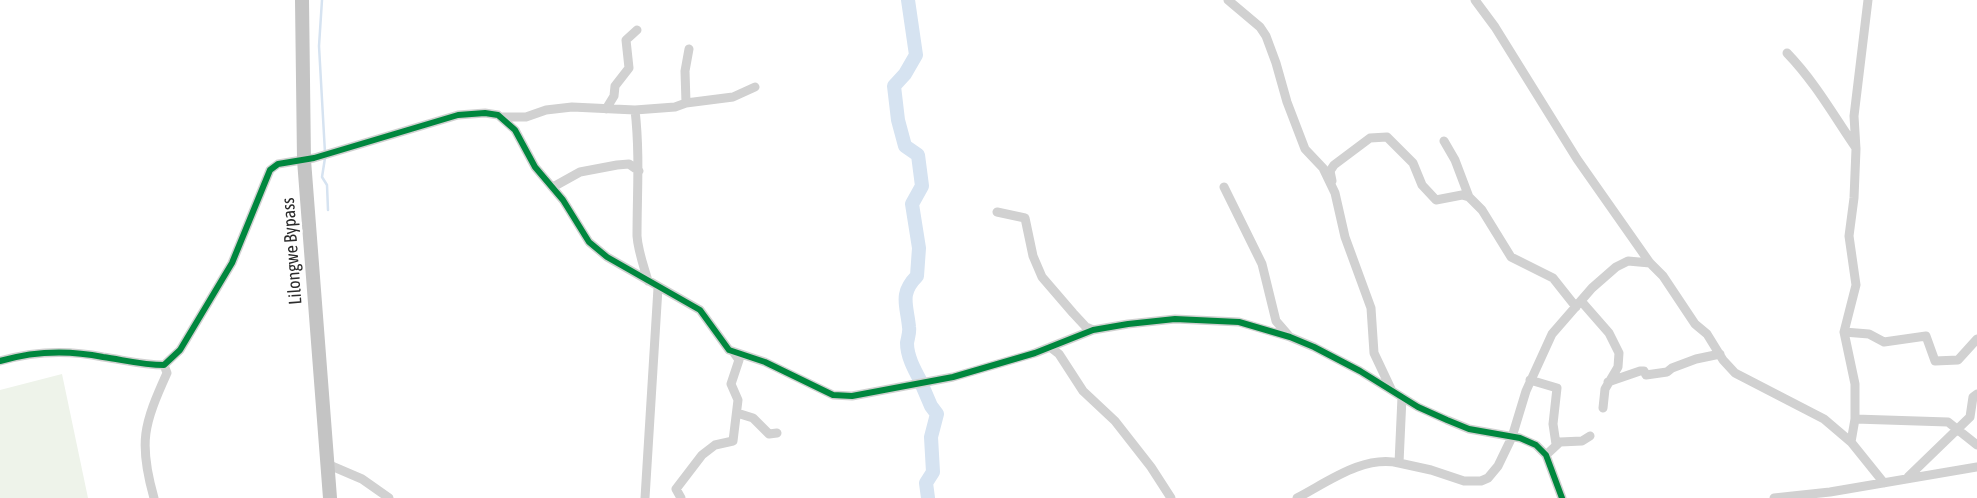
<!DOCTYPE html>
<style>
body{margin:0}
canvas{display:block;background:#fff}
</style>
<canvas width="1977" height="498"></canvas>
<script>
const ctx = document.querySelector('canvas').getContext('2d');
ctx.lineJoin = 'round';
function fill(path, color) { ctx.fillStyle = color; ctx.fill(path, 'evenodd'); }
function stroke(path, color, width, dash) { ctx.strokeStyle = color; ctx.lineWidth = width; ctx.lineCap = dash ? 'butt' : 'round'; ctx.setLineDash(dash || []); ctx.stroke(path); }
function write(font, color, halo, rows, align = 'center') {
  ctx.font = font + ' "Asap Condensed",sans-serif'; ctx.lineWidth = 5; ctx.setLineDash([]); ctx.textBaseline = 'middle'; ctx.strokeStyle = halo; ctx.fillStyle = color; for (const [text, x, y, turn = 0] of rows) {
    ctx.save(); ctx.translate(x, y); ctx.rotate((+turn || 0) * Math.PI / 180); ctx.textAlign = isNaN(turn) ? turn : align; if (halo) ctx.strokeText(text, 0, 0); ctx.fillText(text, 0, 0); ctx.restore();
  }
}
fill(new Path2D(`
 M62,374L88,498H0V390Z`), '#eef3ea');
stroke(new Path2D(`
 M322,0L319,46L325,153
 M325,158L322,177L327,185L328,210`), '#d6e3f1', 2.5);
stroke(new Path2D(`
 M908,0L916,55L905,74L894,86L898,120L905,146L918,155L922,186L912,204L919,248L917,276C899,294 907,305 909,327C910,332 908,337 907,343C907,356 914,369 920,380
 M922,385L931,406L937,414L931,437L933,472L926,483L928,498`), '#d6e3f1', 14);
stroke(new Path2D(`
 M1228,0L1260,27L1266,36L1276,63L1287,102L1305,149L1323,168L1335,193L1345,237L1371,308L1374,353L1391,389
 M1475,0L1495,27L1577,159L1650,263L1663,276L1695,324L1707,334L1723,360L1735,373L1824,419L1851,442L1884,483
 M1787,53C1815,82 1834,116 1856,148
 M686,103L685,71L689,49
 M606,109L614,96L615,86L629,68L626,40L637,30
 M635,110C640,153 637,194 637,236C638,251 644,267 648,281
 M503,117H526L546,110L572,107L635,110L675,107L686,103L733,97L755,87
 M1444,141L1455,160L1469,197
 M1332,181L1330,171L1334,165L1370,138L1387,137L1413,163L1422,185L1436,200L1462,195L1469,197L1482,210L1511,257L1553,278L1576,307
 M553,187L580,172L617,165L629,164L639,171
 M1224,187L1262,264L1276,321L1289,336
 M997,212L1025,218L1033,256L1042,277L1073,313L1086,327L1093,330
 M1581,301L1609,333L1619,353L1618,367L1605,389L1603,408
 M1844,332L1869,334L1884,342L1926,336L1935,361L1958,360L1977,339
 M1050,347L1059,354L1083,391L1115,421L1151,467L1171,498
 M0,361C34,351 69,350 103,357C124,360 143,365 164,365L180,350L232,263L270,170L278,164L314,158L458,115L485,113L498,115L515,130L535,167L563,200L589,242L607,257L700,310L729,350L765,362L833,395L852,396L953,377L1035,353L1093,330L1128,324L1175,319L1239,322L1290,337L1314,347L1360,371L1418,407L1447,420L1469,429L1520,438L1536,445L1546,455L1562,498
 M1530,380L1557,388L1553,424L1556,444
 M1608,382L1640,371H1644L1646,375L1667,372L1672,368L1696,359L1720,354
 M737,413L753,418L769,434L777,433
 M1855,419L1948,422L1977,445
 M1851,442L1855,419V384L1844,332L1856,285L1849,236L1854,198L1856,149L1854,116L1868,0
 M1546,455L1560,442L1582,441L1590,436
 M1399,463L1431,470L1464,481H1481L1488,478L1498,466L1512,437L1526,391L1552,334L1592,288L1616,267L1628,261L1650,263
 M327,464L362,479L389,498
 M1908,477L1970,417L1973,397L1977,394
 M154,498C138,442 144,424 167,373L164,365
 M645,498L658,288
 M681,498L676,489L702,455L715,445L733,441L738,400L731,384L739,360L734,353
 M1297,498C1328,482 1363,455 1399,463L1402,397
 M1774,498L1830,492L1977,467`), '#d1d1d1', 9);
stroke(new Path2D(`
 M302,0L304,160L330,498`), '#c4c4c4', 14);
stroke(new Path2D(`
 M0,361C34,351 69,350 103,357C124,360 143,365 164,365L180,350L232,263L270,170L278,164L314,158L458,115L485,113L498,115L515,130L535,167L563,200L589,242L607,257L700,310L729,350L765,362L833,395L852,396L953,377L1035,353L1093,330L1128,324L1175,319L1239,322L1290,337L1314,347L1360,371L1418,407L1447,420L1469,429L1520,438L1536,445L1546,455L1562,498`), '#00873e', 6);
write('18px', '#2c2c2c', '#fff', [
 ["Lilongwe Bypass",292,251,-94]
]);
</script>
